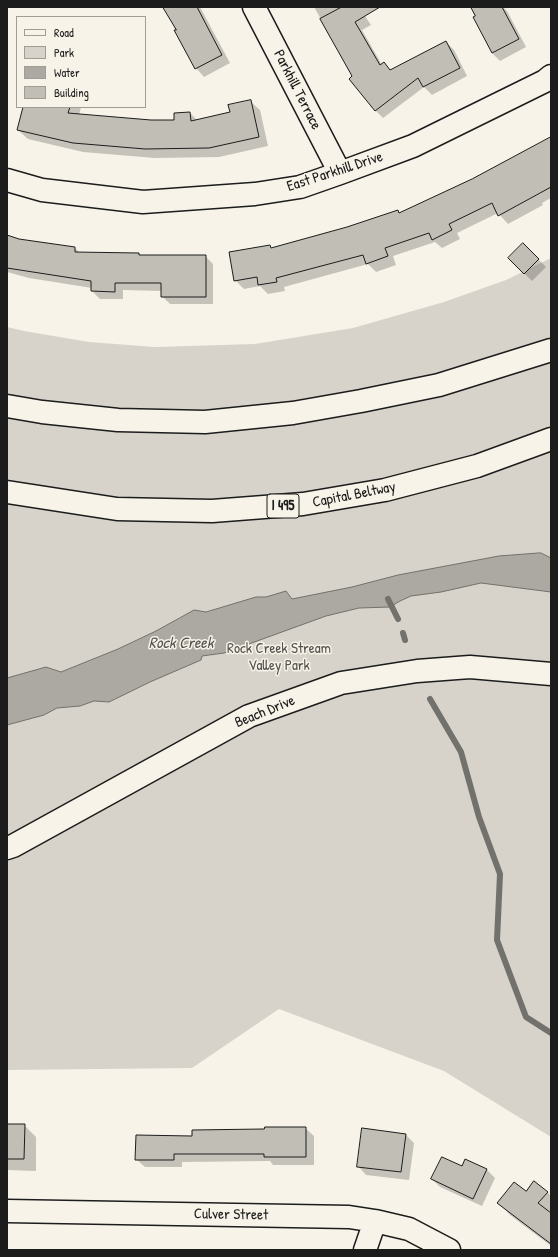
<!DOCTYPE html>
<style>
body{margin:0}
#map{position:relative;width:558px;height:1257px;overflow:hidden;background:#f7f3e8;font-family:"Patrick Hand",sans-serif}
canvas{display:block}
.frame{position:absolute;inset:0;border:8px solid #1c1c1c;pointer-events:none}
.legend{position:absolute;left:16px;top:16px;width:130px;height:92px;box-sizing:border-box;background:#f7f3e8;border:1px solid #9f9d96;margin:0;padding:5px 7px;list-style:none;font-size:12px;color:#1c1c1c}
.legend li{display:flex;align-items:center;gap:8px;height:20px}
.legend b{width:20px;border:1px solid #9f9d96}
</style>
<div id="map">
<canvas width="558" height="1257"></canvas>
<div class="frame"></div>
<ul class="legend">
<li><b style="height:5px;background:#f7f3e8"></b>Road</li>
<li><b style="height:11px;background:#d7d3cb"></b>Park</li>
<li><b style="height:11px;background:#aca9a2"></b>Water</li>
<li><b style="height:11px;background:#c0beb5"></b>Building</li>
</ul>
</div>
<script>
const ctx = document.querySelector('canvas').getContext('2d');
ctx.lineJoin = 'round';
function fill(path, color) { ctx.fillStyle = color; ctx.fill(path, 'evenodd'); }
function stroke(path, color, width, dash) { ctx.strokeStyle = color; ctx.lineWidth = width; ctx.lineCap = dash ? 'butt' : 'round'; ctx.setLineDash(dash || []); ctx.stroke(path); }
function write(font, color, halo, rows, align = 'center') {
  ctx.font = font + ' "Patrick Hand",sans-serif'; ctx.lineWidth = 3; ctx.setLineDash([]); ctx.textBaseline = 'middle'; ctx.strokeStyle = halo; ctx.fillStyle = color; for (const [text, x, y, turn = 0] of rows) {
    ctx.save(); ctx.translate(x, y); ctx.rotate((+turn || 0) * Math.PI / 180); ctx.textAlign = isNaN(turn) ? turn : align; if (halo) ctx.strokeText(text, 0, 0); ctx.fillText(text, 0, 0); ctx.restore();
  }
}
fill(new Path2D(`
 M551,258V1137L444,1071L279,1009L192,1068L7,1070V327L24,331L89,342L155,347L255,344L353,328L444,302L506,280Z`), '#d7d3cb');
const water = new Path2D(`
 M541,553L551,558V592L481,583L441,592L411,596L400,601L390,607L359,608L326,616L224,653L202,656L201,660L150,682L109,702L94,701L80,706L57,708L44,715L7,725V678L46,667L61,672L118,649L156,631L194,610L206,612L256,597H266L286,591L292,599L352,587L398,575L499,556Z`);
fill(water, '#aca9a2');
stroke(water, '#72716c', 1);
fill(new Path2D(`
 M164,7H200L230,63L204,77L196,68Z
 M314,7H359L371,25L362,30L382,65L384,63L391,71L446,42L454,50L467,76L432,95L424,87L383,118L375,110L354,77Z
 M472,7H503L507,11L526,47L500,61L492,53Z
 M250,101L260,110L268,146L219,157L155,158L83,152L28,139L18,130L24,107H81L79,115L151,121H175L190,113L197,120L231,113Z
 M551,138V198L542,203L543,205L508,224L498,213L457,233L460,239L442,248L435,242L393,256L396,265L376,272L368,264L284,287L285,291L268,294L260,286L244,289L235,280L270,246L272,249L347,228L397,211L400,214L472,180Z
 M7,236L19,240L75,248L80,253L138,254L140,256H205L213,264V304H170L162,296V291L123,290V299H100L92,291V288L29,278L7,272Z
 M523,244L546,267L532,281L509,258Z
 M7,1125H24L36,1137V1171L7,1170Z
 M305,1128L314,1136V1165H273L270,1161L182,1162V1167H145L136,1159L265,1130Z
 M406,1135L414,1143L409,1180L366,1175L358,1166Z
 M466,1160L487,1170L495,1178L482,1206L440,1187L432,1179L462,1167Z
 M526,1192H547L551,1196V1246L510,1215L499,1203Z`), '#0003');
stroke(new Path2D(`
 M388,599L398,619
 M403,633L405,640
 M430,699L461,752L479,817L500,874L497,940L526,1017L551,1033`), '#72716c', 6);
const building = new Path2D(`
 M163,7H197L222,55L195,69L174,30H176Z
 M342,7H380L355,22L380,65L384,62L390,70L446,41L460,68L423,87L418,78L375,111L349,79L352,76L320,19Z
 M471,7H502L519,39L492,53L473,17L475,16Z
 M251,100L259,137L209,148L145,149L73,143L17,130L23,107H70L68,113L151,120H174V113L190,112L191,121L230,112L228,105Z
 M551,137V187L498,216L492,203L449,224L452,230L432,240L429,233L385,248L388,256L366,264L363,255L276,278L277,282L258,285L257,277L234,281L229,252L270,245L271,248L347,227L398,210L399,213L472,179Z
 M7,235L19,239L75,247V252L139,253V255H206V297H161V283H115V292L91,291V281L7,268Z
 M523,243L539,259L524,274L508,258Z
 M7,1124H25L24,1159H7Z
 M265,1127H306V1157H264V1154H174V1160H135L136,1135L192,1136V1130L264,1129Z
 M362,1128L406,1134L401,1172L357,1167Z
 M442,1157L462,1166L465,1159L487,1169L473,1199L431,1179Z
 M534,1181L548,1192L538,1203L551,1213V1244L497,1203L514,1182L526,1191Z`);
fill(building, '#c0beb5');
stroke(building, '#1c1c1c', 1);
const minor = new Path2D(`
 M254,7L340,173
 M7,180L42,190L143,202L255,194L300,187L340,173L413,146L545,81L551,76
 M7,848L13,846L249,716L341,683L417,671L470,667L551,674
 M7,1211L349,1217L375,1221L409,1229L449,1250
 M365,1250L375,1221`);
const highway = new Path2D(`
 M7,406L42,412L118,420L205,422L293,413L361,401L439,385L551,350
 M7,492L117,509L212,511L303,504L385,490L477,466L551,439`);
stroke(minor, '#1c1c1c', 25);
stroke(highway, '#1c1c1c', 25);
stroke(minor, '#f7f3e8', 22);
stroke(highway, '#f7f3e8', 22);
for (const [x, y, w] of [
 [283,506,32]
]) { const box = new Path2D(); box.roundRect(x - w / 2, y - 12, w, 24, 3); ctx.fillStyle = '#f7f3e8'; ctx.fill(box); stroke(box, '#1c1c1c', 1); }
write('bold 14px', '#1c1c1c', null, [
 ["I 495",283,506]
]);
write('15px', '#1c1c1c', '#f7f3e8', [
 ["Parkhill Terrace",297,90,63],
 ["East Parkhill Drive",335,172,-18],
 ["Capital Beltway",354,495,-11],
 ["Beach Drive",265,712,-22],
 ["Culver Street",231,1215,1]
]);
write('15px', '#545351', '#f7f3e8', [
 ["Rock Creek Stream",279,649],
 ["Valley Park",279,666]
]);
write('italic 16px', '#565452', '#f7f3e8', [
 ["Rock Creek",181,644]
]);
</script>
